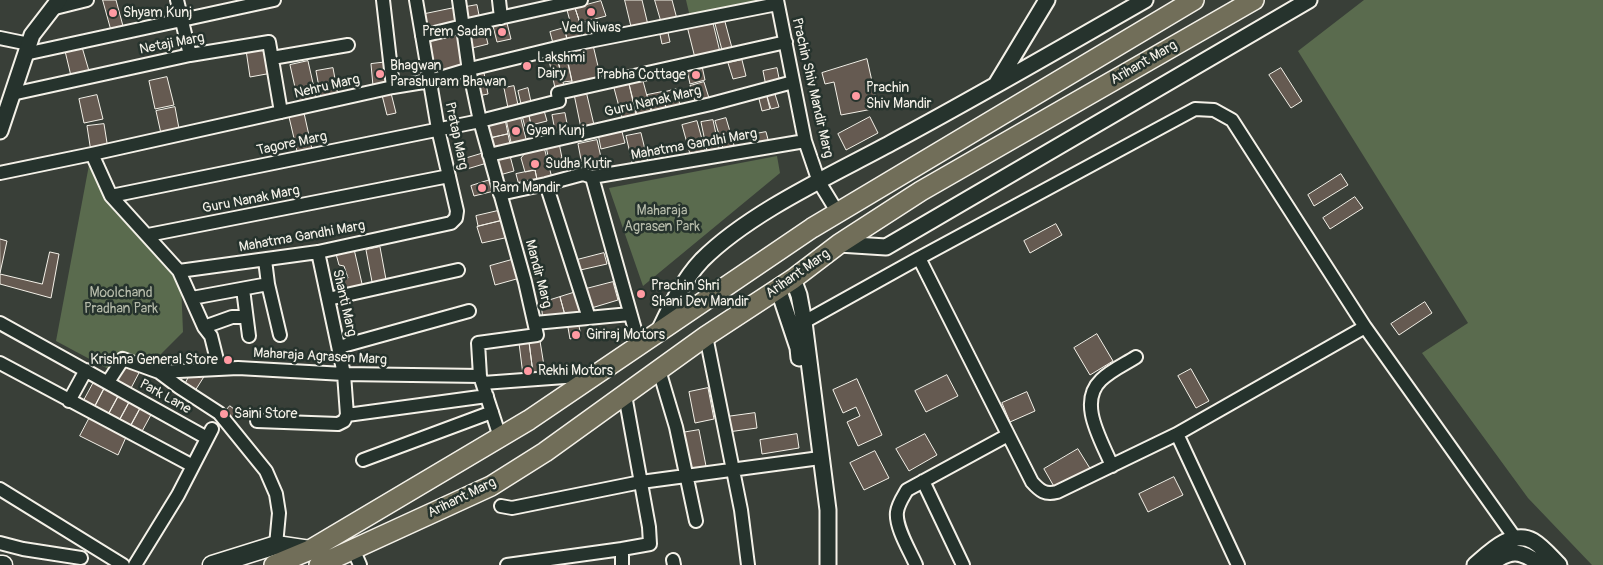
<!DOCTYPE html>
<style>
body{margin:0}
canvas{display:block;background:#393f38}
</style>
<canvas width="1603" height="565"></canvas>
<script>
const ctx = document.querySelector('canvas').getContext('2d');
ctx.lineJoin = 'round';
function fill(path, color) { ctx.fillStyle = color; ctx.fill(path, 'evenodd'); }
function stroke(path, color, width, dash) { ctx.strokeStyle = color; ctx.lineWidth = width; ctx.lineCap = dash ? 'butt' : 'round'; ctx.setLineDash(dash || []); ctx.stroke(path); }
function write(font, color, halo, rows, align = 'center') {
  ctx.font = font + ' Pangolin,sans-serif'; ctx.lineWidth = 5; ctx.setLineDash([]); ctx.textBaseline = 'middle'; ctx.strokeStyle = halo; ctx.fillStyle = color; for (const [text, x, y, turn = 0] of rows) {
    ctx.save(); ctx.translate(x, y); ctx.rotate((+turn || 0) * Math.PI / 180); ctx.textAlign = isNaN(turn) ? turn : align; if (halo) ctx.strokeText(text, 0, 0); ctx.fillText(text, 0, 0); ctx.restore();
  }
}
fill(new Path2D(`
 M686,0H765V2L690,17Z
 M1364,0H1603V565H1592L1528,498L1422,353L1468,323L1298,51Z
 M777,156L780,173L643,286L609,188Z
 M89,165L105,199L115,212L181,283L183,332L152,363L112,371L56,341Z`), '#5a6b4e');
const building = new Path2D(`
 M103,0H116L123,26L111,29Z
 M625,0H642L648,25L632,29Z
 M655,0H672L677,19L662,24Z
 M601,1L606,16L580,23L575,8Z
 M477,5L480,20L464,24L460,8Z
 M454,8L457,25L429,31L425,14Z
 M575,8L580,23L571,25L567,10Z
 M724,18L732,48L722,50L714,20Z
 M712,19L720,52L695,58L687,26Z
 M593,21L597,36L583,40L579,25Z
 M507,23L511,39L497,42L493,26Z
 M579,25L583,40L568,44L565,29Z
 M484,28L488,44L472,48L468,32Z
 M564,28L568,43L554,47L550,32Z
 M667,28L670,42L662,44L659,30Z
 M460,35L466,66L434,73L428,42Z
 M593,45L601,79L573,86L565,51Z
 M267,46L272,73L250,77L246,50Z
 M82,47L89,71L71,76L65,51Z
 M566,53L572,81L563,82L557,55Z
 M552,59L553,63L558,62L564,86L555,88L549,60Z
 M867,59L878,108L841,115L834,82L825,84L822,73Z
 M742,60L746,76L733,79L728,63Z
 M308,61L317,101L299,105L290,65Z
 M388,62L390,84L373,86L371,64Z
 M702,66L705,80L690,84L687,70Z
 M333,68L338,95L321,98L316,71Z
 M777,68L780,83L766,86L763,71Z
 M1281,68L1302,101L1291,108L1269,75Z
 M484,73L488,94L478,96L474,76Z
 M167,77L174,105L155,109L149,81Z
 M643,81L651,111L637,115L629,84Z
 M704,82L709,98L695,101L690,86Z
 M629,84L636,115L622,118L614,88Z
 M514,86L518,105L508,108L504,88Z
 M528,88L531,102L521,104L518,91Z
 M676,89L680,105L666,108L662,93Z
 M586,91L594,125L581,128L574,94Z
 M774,91L779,107L771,109L766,93Z
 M662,92L666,107L652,111L647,95Z
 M391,93L396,113L387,115L382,95Z
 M766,93L770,109L762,111L758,95Z
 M97,95L103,119L84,123L79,99Z
 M175,107L180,134L162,138L156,111Z
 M543,107L547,121L531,125L528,111Z
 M528,111L531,125L525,127L521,112Z
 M304,113L312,149L297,151L289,117Z
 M565,113L569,134L556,136L552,115Z
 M520,115L527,143L512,147L506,119Z
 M870,117L878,133L846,150L838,134Z
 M726,118L734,145L723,148L715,121Z
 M505,119L508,134L488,138L486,124Z
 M713,120L719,148L707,151L701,122Z
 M697,121L705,150L690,154L682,125Z
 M104,124L108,149L91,152L87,126Z
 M621,128L625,143L601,149L598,134Z
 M766,132L769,143L753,147L750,135Z
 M641,133L648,162L633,166L626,136Z
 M508,134L511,149L492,153L489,139Z
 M597,140L603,166L583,170L578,144Z
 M559,143L562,158L549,161L546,146Z
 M544,147L552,178L538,184L535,170L525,172L521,158L525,153L530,152V151Z
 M509,152L514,171L496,176L491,156Z
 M484,153L487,163L467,169L464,159Z
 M535,170L538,184L520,189L516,174Z
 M1341,174L1348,185L1314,206L1308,195Z
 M490,180L494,191L474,196L471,186Z
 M1355,197L1363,208L1330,229L1323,218Z
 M502,210L504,220L478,226L476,216Z
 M504,220L509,237L482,243L477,227Z
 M1056,224L1062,235L1030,253L1024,241Z
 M0,239L7,241L0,273Z
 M380,247L387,285L373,287L366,250Z
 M354,249L363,288L342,294L338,277L348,278L344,266L339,265L336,254Z
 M50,252L59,254L51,298L0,284V274L42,284Z
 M604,253L607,264L576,271L573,261Z
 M515,259L520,278L495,285L490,266Z
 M613,282L618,300L588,309L582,290Z
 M576,292L583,316L566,319L560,297Z
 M560,297L566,319L543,320L541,303Z
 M1425,302L1432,313L1399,335L1391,324Z
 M578,321L581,336L570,339L567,322Z
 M1097,334L1113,361L1090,375L1074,348Z
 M540,341L545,372L533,373L529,342Z
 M529,342L533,373L523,375L519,343Z
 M124,360L141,369L130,390L113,380Z
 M1191,369L1209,401L1196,408L1178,376Z
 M191,373L205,375L193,394L183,388Z
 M947,375L958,396L926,412L915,391Z
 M857,379L882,435L858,446L847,422L860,416L856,407L843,413L833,390Z
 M95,380L106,385L93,410L82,404Z
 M106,385L120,393L107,417L93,410Z
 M708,388L714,419L695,423L689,392Z
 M1027,392L1035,411L1010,422L1002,403Z
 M120,393L131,399L118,423L107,417Z
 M131,399L142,405L129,429L118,423Z
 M142,405L153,411L140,435L129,429Z
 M230,406L238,412L230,422L222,415Z
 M755,413L757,428L728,432L726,417Z
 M90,417L127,435L118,455L80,436Z
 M699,430L706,466L688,470L681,433Z
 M797,434L799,448L762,454L760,440Z
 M925,434L937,455L909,471L896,449Z
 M1078,449L1091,470L1056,490L1044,469Z
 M875,451L889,478L864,490L850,463Z
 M1174,477L1183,495L1148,512L1139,494Z`);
fill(building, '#655a51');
stroke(building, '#f4f1e8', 1);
const minor = new Path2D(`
 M177,0L190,55
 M383,0L393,87
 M459,0L468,64L480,121L525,282L537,335L478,343L480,376L500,437
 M499,0L501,18
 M777,0L805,141L819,182L838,213
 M51,9L87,0
 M422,36L463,26L581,0
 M0,38L29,44
 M25,54L274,0
 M272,58L348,45
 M12,94L190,55L269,42L281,112
 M92,154L111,196L179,271L204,327L211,336L219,368
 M489,155L711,104L793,82
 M0,173L92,154L393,87L430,81L470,69L569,45L777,4
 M592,177L639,344
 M546,184L589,318
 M500,194L546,184L583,174L592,177L805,141
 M111,196L480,121L559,101L558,93L786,42
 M148,235L449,176
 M919,258L1195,109L1214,110L1232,120L1365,327L1177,434
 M265,260L268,284L280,335
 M179,271L318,252L451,223L456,218L457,211L438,129L416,0
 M243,289L249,336
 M192,298L268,284
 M328,299L458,270
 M804,322L919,258L1032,482C1040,491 1045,495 1057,492L1177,434L1238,565
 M0,323L207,438
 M535,323L630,314
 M204,327L232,317H246
 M1365,327L1515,538
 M706,336L741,510L748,565
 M339,347L469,311
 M0,363L193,466
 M659,370L676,427L696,521
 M159,372L238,368L344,374L480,376
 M108,382L123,359L159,372L179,387L219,413L266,471L276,494L279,513L276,545
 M483,383L592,375
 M69,401L86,370
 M347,415L487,396
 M257,421L338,424L344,421L347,415L344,374L318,252
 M363,460L492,412
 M1112,466C1102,441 1077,403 1101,380C1111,370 1125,364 1136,357
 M923,481L963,565
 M0,489L123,565
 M501,506L512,508L641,482L820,458
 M0,543L23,549L81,558
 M353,549L360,565
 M673,560L674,565
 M135,565L178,495L212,429
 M507,565L622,549
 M622,565V549L650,544L649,527L625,395
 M916,565C910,551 895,527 897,512C898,504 903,497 907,490L1008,435`);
const tertiary = new Path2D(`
 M997,83L1047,0
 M0,131L32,35L59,0
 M839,244L886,247L1309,0
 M793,279L799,295L804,322L828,510V565
 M778,288L798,348L799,358
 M659,331C671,306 683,280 702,260C750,212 832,175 891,143C977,97 1061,48 1145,0
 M1475,565C1489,553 1512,529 1533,541C1543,547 1551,557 1559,565
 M1490,565C1510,548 1521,550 1541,565`);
const secondary = new Path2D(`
 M0,565H3
 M212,565L276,545L310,550`);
const primary = new Path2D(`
 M274,565L310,550L529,420L812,228L1194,0
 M319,565L491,486L545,452L706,336L793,279L839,244L921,191L1254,0`);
stroke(minor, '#f4f1e8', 16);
stroke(tertiary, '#f4f1e8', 19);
stroke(secondary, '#f4f1e8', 21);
stroke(primary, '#f4f1e8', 22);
stroke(minor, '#26332d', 12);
stroke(tertiary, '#26332d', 15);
stroke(secondary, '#26332d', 18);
stroke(primary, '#716e59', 19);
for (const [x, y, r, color] of [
 [591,12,5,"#ff9aa2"],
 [113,13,5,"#ff9aa2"],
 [502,32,5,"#ff9aa2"],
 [527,66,5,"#ff9aa2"],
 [380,74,5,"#ff9aa2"],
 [696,75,5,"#ff9aa2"],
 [856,96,5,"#ff9aa2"],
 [516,131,5,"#ff9aa2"],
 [535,164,5,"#ff9aa2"],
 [482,188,5,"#ff9aa2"],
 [641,294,5,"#ff9aa2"],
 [576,335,5,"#ff9aa2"],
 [228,360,5,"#ff9aa2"],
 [528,371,5,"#ff9aa2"],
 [224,414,5,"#ff9aa2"]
]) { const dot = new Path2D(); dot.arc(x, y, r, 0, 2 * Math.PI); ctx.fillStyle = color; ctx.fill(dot); stroke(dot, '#26332d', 2); }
write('14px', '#f4f1e8', '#26332d', [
 ["Shyam Kunj",123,13],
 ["Ved Niwas",591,28,"center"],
 ["Prem Sadan",492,32,"right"],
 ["Lakshmi",537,58],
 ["Dairy",537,74],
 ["Bhagwan",390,66],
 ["Parashuram Bhawan",390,82],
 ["Prabha Cottage",686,75,"right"],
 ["Prachin",866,88],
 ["Shiv Mandir",866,104],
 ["Gyan Kunj",526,131],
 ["Sudha Kutir",545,164],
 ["Ram Mandir",492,188],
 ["Prachin Shri",651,286],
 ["Shani Dev Mandir",651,302],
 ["Giriraj Motors",586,335],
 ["Krishna General Store",218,360,"right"],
 ["Rekhi Motors",538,371],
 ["Saini Store",234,414]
], 'left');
write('14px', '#f4f1e8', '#26332d', [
 ["Netaji Marg",172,44,-11],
 ["Arihant Marg",1144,63,-30],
 ["Nehru Marg",327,87,-13],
 ["Prachin Shiv Mandir Marg",812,88,77],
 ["Guru Nanak Marg",653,102,-13],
 ["Pratap Marg",456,136,78],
 ["Tagore Marg",292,144,-12],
 ["Mahatma Gandhi Marg",694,145,-10],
 ["Guru Nanak Marg",251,200,-11],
 ["Mahatma Gandhi Marg",302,237,-10],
 ["Mandir Marg",538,274,75],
 ["Arihant Marg",798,274,-35],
 ["Shanti Marg",344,303,77],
 ["Maharaja Agrasen Marg",320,357,3],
 ["Park Lane",165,397,29],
 ["Arihant Marg",462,498,-26]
]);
write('14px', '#b6bbaa', '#26332d', [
 ["Maharaja",662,211],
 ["Agrasen Park",662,227],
 ["Moolchand",121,293],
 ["Pradhan Park",121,309]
]);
</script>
